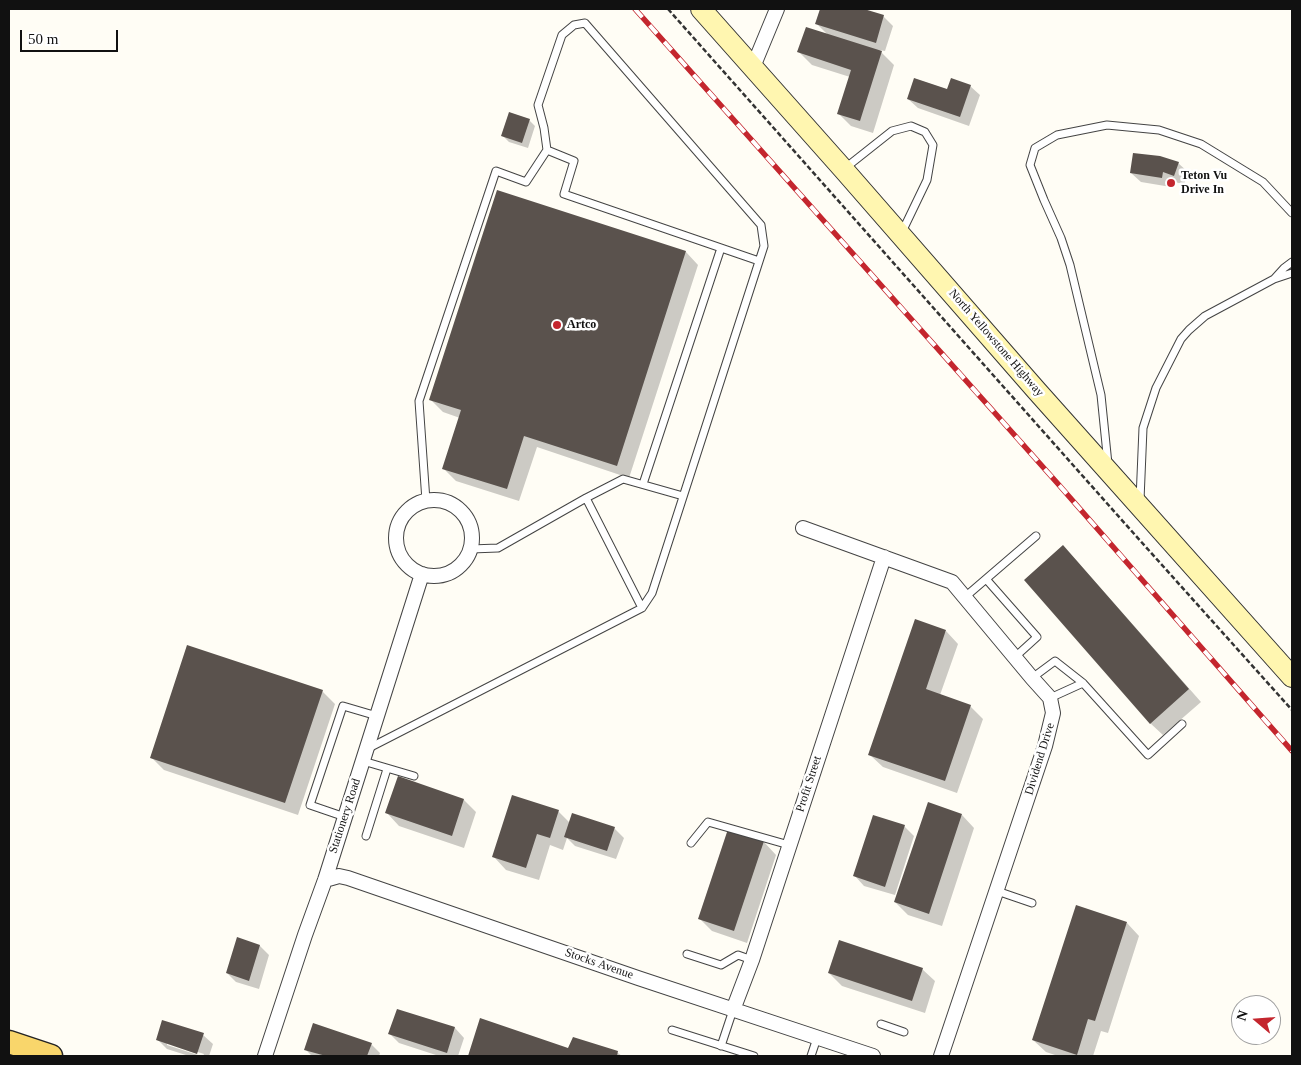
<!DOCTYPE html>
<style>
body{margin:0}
#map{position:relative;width:1301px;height:1065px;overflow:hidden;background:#fffdf5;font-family:"Times New Roman",serif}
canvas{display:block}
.frame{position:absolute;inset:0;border:10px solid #111;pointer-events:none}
.north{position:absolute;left:1231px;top:995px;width:50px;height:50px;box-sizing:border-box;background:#fff;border:1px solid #a0a0a0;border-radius:50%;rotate:288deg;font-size:14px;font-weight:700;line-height:20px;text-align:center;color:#111}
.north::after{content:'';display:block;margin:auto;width:18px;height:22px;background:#c4262e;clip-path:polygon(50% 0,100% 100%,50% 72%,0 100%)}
.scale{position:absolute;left:20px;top:30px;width:98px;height:22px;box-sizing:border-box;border:2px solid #111;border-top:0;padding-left:6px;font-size:15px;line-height:18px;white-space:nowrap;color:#111;-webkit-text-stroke:4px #fff;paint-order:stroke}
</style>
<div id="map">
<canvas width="1301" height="1065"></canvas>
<div class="frame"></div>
<div class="north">N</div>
<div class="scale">50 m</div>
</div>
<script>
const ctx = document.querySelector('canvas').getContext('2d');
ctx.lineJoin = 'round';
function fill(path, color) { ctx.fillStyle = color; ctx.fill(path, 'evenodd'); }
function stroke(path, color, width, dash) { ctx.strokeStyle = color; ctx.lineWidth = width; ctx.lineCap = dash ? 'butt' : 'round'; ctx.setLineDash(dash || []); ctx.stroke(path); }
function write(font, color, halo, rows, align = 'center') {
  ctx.font = font + ' "Times New Roman",serif'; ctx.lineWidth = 5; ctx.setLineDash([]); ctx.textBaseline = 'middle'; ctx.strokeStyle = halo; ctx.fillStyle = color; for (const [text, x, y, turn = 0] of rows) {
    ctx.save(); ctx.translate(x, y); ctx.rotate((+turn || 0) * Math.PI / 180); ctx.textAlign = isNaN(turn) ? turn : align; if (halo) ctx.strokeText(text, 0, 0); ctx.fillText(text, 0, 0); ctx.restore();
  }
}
fill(new Path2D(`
 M821,9H860L883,16L893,26L885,51L879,50L894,65L873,133L851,126L838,113L850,77L812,65L799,52L828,35L817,24Z
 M970,86L980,95L969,126L918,108L908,99Z
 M529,120L535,126L528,148L509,142L503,136Z
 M1178,163L1188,172L1184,185L1173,181L1171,187L1141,182L1131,173Z
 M686,252L698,265L629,478L537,447L519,501L456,481L443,468L460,418L443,412L430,399Z
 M1063,547L1076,560L1201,702L1163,735L1150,723Z
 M946,631L958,644L940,695L970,706L983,719L957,793L883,767L870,755Z
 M322,691L335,704L298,815L164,770L151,757Z
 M464,800L476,812L464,848L399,826L387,813Z
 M558,811L570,823L614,828L624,838L616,859L575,846L567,838L563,850L550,845L539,880L506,870L494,857Z
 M962,815L974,828L942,926L908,915L895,902Z
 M904,826L914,836L895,895L864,886L855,876Z
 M729,831L764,842L776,855L747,943L712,931L699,918Z
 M1127,923L1139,936L1108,1033L1101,1031L1093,1056H1058L1046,1052L1033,1040Z
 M237,939L260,946L269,955L259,989L236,982L227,973Z
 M922,969L935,981L925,1013L842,986L829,973Z
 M481,1020L568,1049L573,1039L618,1053L622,1056H469Z
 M455,1028L464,1038L458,1056H439L399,1043L390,1034Z
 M203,1035L213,1044L209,1056H203L204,1054L167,1042V1045L201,1056H189L167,1049L157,1039Z
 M371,1044L380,1053L379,1056H312L305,1049Z`), '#0003');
fill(new Path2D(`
 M820,9H864L884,15L876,43L815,24Z
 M806,27L882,51L860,121L837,114L851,70L797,52Z
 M914,78L947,89L951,78L971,85L960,117L907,99Z
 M509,112L530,119L522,143L501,136Z
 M1133,153L1160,156L1179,162L1174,176L1163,172L1162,178L1130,173Z
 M497,190L686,251L617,466L524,436L507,489L442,469L461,410L429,400Z
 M1063,545L1189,689L1150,724L1024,580Z
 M915,619L946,630L926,689L971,705L945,781L868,755Z
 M187,645L323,690L285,803L150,758Z
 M398,776L464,799L452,836L385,813Z
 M512,795L559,810L550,838L537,834L526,868L492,857Z
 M928,802L962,814L929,914L894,902Z
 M572,813L615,827L607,851L564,837Z
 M873,815L905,825L885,887L853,876Z
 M728,829L764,841L734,931L698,919Z
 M1076,905L1127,922L1095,1021L1088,1019L1077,1055L1032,1040Z
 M237,937L260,945L249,981L226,973Z
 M839,940L923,968L912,1001L828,973Z
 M397,1009L455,1027L447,1053L388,1034Z
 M480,1018L568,1048L573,1037L618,1051L617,1056H468Z
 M162,1020L204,1033L197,1054L156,1040Z
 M313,1023L372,1043L367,1056H326L304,1050Z`), '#5a524d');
const service = new Path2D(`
 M547,150L574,161L564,194L759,261
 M844,169L892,131L911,126L925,132L933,145L927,180L902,232
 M1274,279L1292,273
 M1108,464L1101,395L1070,265L1061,238L1044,200L1030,165L1035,148L1057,135L1107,125L1159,130L1201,144L1263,182L1292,213
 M643,484L721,248
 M586,498L642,608
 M1140,500L1143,428L1156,388L1181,339L1189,330L1205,316L1274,279L1284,268L1292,262
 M471,549L498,548L586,498L623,479L683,496
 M986,579L1037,637L1015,657
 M965,597L1036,536
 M1032,678L1055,661L1083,683L1148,755L1182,724
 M1050,698L1083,683
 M367,749L642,608L652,593L764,246L761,225L585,23L574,25L562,35L538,105L544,128L547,150L526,182L496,171L419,401L426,501
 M363,761L414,776
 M345,817L310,805L343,706L377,716
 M366,836L387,769
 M691,843L708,822L789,845
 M997,891L1032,903
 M687,954L721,965L738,955L752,960
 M881,1024L904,1032
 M672,1030L754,1056
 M721,1046L733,1010
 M811,1056L817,1038`);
const minor = new Path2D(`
 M753,67L777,9
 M396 538a38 38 0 1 1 76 0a38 38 0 1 1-76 0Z
 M803,528L952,582L1032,678L1050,698L1053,713L1045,746L941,1056
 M325,880L339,876L348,878L638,978L873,1056
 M733,1010L752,960L884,557
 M265,1056L305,935L325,880L422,574`);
const secondary = new Path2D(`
 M701,9L844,170L1036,390L1292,677`);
const primary = new Path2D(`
 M9,1042L51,1056`);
stroke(service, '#444', 9);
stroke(minor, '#444', 16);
stroke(secondary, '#333', 22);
stroke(primary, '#222', 25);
stroke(new Path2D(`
 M668,9L1136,536L1292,710`), '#333', 2.5, [5, 2.5]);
stroke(service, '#fff', 7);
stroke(minor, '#fff', 14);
stroke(secondary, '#fff6b0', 20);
stroke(primary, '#f9d66b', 22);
const rail = new Path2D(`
 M635,9L1059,485L1292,751`);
stroke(rail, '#c4262e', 5.5);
stroke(rail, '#fff', 4, [11]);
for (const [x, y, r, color] of [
 [1171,183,5,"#c4262e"],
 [557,325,5,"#c4262e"]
]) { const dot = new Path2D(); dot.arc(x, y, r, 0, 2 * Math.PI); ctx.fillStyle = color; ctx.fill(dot); stroke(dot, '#fff', 2); }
write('bold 12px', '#111', '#fff', [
 ["Teton Vu",1181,176],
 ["Drive In",1181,190],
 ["Artco",567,325]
], 'left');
write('12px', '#111', '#fff', [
 ["North Yellowstone Highway",996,343,49],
 ["Dividend Drive",1040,759,-73],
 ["Profit Street",809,784,-72],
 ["Stationery Road",345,816,-72],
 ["Stocks Avenue",599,964,19]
]);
</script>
